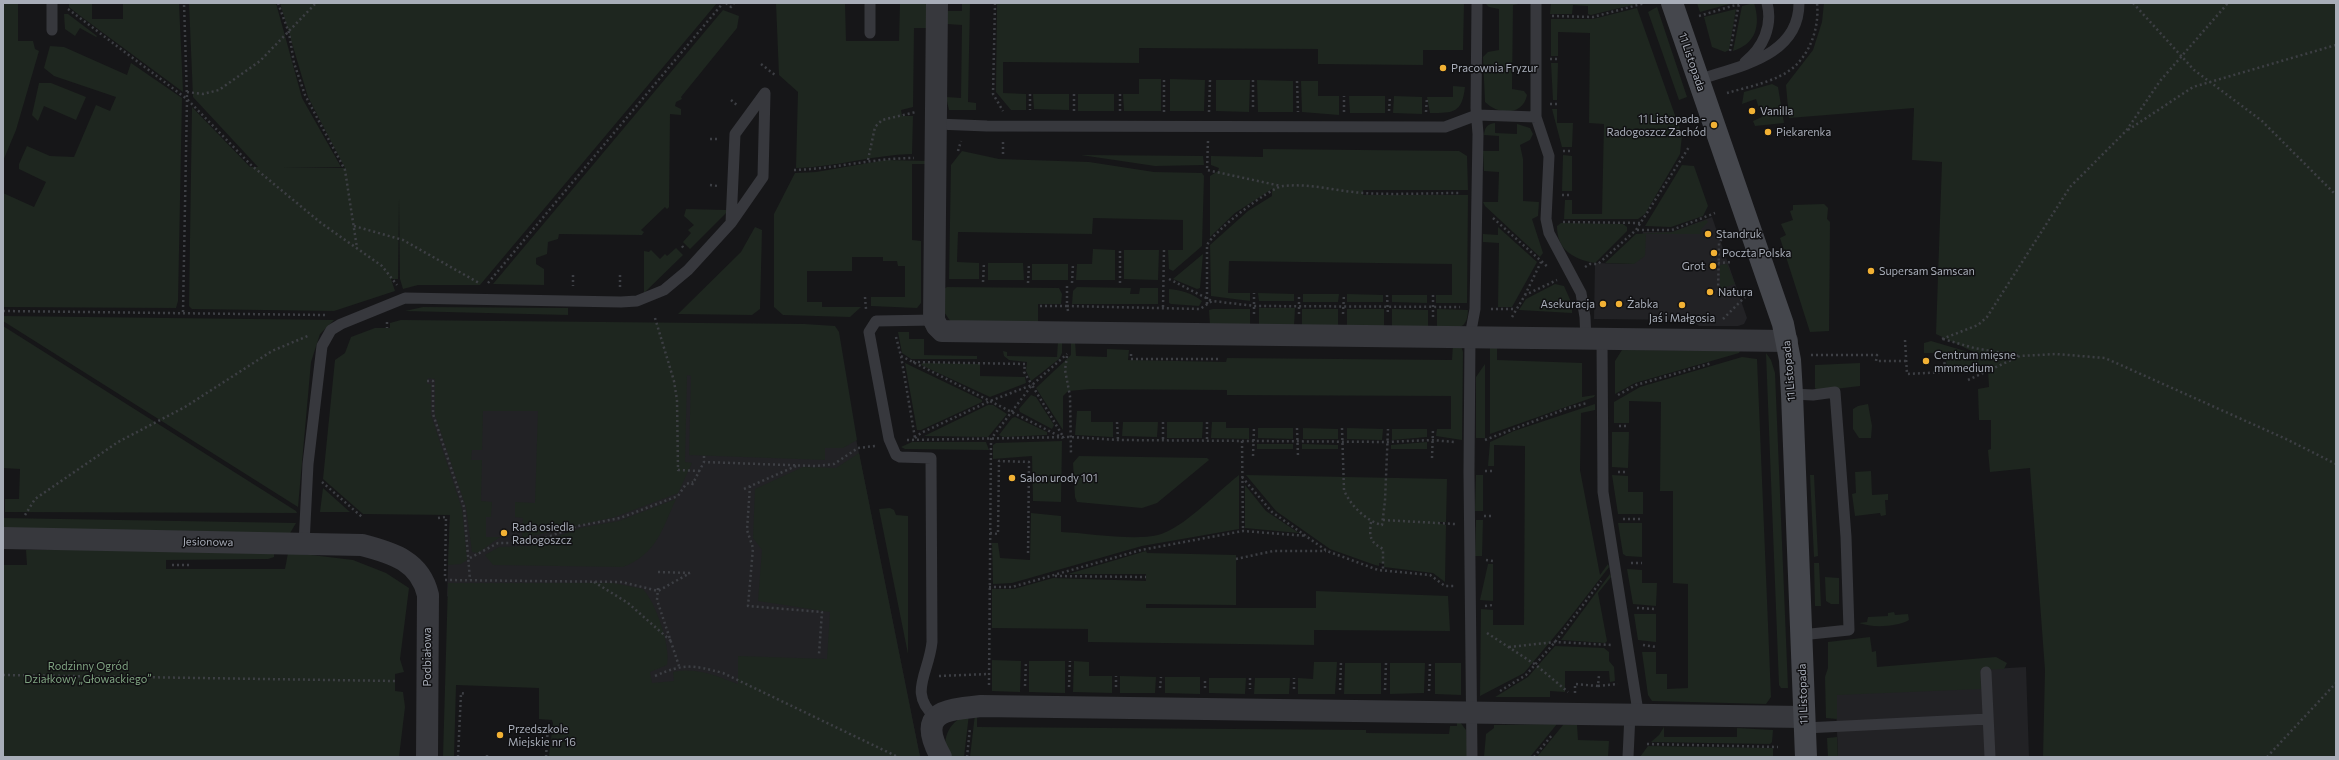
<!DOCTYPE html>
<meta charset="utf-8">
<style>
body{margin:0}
#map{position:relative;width:2339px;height:760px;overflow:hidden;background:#161618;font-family:Commissioner,sans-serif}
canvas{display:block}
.frame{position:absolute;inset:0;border:4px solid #a8adb8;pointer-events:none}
</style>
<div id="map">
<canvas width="2339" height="760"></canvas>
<div class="frame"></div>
</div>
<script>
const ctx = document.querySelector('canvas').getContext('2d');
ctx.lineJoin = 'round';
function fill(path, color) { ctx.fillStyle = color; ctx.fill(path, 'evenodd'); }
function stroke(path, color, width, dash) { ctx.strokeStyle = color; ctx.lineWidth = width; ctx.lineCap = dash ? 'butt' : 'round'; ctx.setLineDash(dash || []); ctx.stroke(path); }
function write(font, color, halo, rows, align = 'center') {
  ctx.font = font + ' Commissioner,sans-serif'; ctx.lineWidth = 3; ctx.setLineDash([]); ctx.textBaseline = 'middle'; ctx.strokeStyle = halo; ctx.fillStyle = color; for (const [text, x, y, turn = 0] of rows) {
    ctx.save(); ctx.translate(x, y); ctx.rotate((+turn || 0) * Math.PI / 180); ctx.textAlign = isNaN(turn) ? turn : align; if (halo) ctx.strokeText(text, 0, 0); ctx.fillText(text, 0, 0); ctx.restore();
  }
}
fill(new Path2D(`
 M1712,217L1747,318L1744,324L1738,326H1699L1691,320L1594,319L1595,263L1634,264L1643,232H1672Z
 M375,328L834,329L920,757H649L447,596L450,510Z
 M2026,667L2029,757H1838L1835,678Z`), '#222225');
fill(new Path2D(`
 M3,3H18V41H33L35,49L39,51L16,130L3,161Z
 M92,3V19H123V3H179L183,92L79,15L69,7V4Z
 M189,3H276L302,98L341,167H282L345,168L308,97L280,3H717L480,285H418L403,289L400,279L399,199L398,279H391L395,291L334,311L192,309L189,306L192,107L250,167H258L193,97Z
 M776,3H845L846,41H899L900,3H929V28H914L913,107L901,110L902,116H913L912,154C873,155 836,167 796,168L798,92L779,75Z
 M962,3H970L968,102L976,103V110H949L946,97L961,98L962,25L947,24V11H962Z
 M997,3H1464L1463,50H1423V65L1318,64V49L1139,48V63L1003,62V93L1026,94V110H1011L996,92Z
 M1485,3H1524L1513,5L1512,89L1524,91L1527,95C1523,116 1498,115 1485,102L1483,57L1488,52L1499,50V9L1489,7Z
 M1551,3H1636V4L1591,15L1588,14V6L1573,5L1572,14H1550Z
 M1697,3H1733L1700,12Z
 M1754,3C1761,25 1756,44 1733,51L1742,6Z
 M1824,3H2336V757H2043L2045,670L2030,468L1990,472L1988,450L1991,449V420H1979L1978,389L1989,387L1988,369L1947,374L1946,353H1924V343L1931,341L1982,356L1936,334L1942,162L1912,160L1914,108L1789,118L1786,85L1813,50L1822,22Z
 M1657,7L1687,97L1679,100L1648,12Z
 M1637,8L1682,135L1680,154L1645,214L1638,219H1564L1565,200H1572V214H1602L1604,124L1589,123L1590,33L1558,32V56H1551V19H1593Z
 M1736,9L1729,50L1725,52L1712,47L1704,17Z
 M723,10L739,16L737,28L681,97L682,99L676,102L675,106L681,109V115L670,114L669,207L667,209L665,207L641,230L644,232L642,235L559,234L558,239L548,242L547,254L536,258V264L544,269V285L493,284Z
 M64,14H68L97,36L96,37L80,28L75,36L65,29Z
 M50,46L64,47L127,75L131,63L182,98L178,301L176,308L3,307V193L34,207L46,182L19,169V164L27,146L50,156L74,157L96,105L110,111L116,97L54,76L44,68Z
 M1551,63H1558L1557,100H1553Z
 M1139,79H1161V111H1124L1123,94H1139Z
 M1170,79L1205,80L1204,111H1170Z
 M1216,80H1250L1249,112L1216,111Z
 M1257,80L1293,81V112H1258Z
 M1301,81H1318V96H1339V115L1302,112Z
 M39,83H51L86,97L76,120L44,106L38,121L32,115Z
 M1772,84L1778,87L1784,123L1755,126L1753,121L1762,117L1756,99L1742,104L1744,92Z
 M1453,86L1465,87C1462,113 1454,113 1430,113L1427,97H1453Z
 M1033,94H1069V110L1034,109Z
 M1078,94H1114V111H1078Z
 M1349,96H1385V113H1350Z
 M1394,96L1422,97V114L1393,113Z
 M1552,109H1557V123H1573L1572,147H1562Z
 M1495,123V133L1517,134V124L1530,128L1533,134L1530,140L1520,145L1523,159V201L1539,202L1538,216L1532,219L1543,253L1540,257L1485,206L1483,202H1498L1499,172L1484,171L1483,151H1499V136L1484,135C1485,127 1487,124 1495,123Z
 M1263,149L1459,151L1467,156L1468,190H1363V195H1468L1467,303H1436V295H1452V264L1229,261L1228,293H1250V301L1211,296L1210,245L1248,211L1272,196V189L1235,213L1210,237V176L1218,171L1219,168L1211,165V156L1263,157Z
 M962,151L999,159L1089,162L1154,172L1202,173L1204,176L1202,246L1173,271L1169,269L1168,250H1183V220L1093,218L1092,234L958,232L957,262L979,263V279H949L951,165Z
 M1081,155L1203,156L1204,165L1155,166Z
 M1563,155L1572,156V191H1562Z
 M886,160L928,161V164H912V240L921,241V303L917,308L871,306V297H905V266H898L897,261H883V257H852V271H807V302H822V307H861L850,317L783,315L774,307V214L795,173L816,172Z
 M1682,165L1694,166L1708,206L1703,216L1671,227L1645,226Z
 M1824,204L1828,208L1827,219L1830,222L1829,331L1810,332L1780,238L1786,235L1781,224L1793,220L1790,211L1793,210V205Z
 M686,209L727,210L726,213L690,249L683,242L691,233L688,230L694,225L684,216Z
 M1706,220L1708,222L1701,229V234H1646L1645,256L1634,264L1605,263L1636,234L1672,232Z
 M1561,223L1623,224L1627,227V231L1595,263C1573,259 1557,250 1557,226Z
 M755,227L762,230L760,309L752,315L678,314L741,252Z
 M1498,227L1537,262L1512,307H1498L1499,243L1483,242V234L1498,235Z
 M676,248L683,255L644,293V251L649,252L651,250L660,259L665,254L667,256Z
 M1093,249L1115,250V280H1076L1077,264H1092Z
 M1124,250H1159L1158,280L1124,279Z
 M1203,254L1200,288L1197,289L1173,279Z
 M988,263H1023L1024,280H988Z
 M1032,264H1068V280H1032Z
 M1727,264L1735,284L1720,289V265Z
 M1555,284L1564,286L1572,304V313L1519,310L1526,299Z
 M947,287L1059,288L1062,294L1061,304H1038V324L951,322L944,312V289Z
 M1077,287L1131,288L1130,294H1139L1140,288H1158V304H1072L1073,291Z
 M1169,289C1181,290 1192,293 1202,301L1199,306L1171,304L1169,303Z
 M1258,293L1294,294V301H1259Z
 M1303,294H1339L1338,302H1303Z
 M1347,294L1383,295V302H1347Z
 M1392,295H1427V303L1392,302Z
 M423,307L568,308V315L405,311Z
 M1259,308H1295L1294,327L1259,326Z
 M1213,309H1250V326L1210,325L1209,310Z
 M1302,309H1338V327H1302Z
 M1347,309H1384V327H1347Z
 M1392,309L1428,310V328H1392Z
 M1437,309L1468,310C1467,332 1456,328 1437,328Z
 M3,316L334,320L320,334L311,362L298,507L3,321Z
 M401,320L804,324L835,326L839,332L857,440L843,448H825V460L689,455L691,376L687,375L685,462L692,463L678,493L615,517L522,538L523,518L515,517V502L535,503L538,411H483L482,450H472L471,460H482L481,501L492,502L491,517H486V537H500L478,553L472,552L466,507L435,415V379L428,378L427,384H431V415L462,509L467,560L461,564L448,565L450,515L363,514L323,479L335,360L345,353L351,337L375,328H390V323Z
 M3,326L296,511L297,513L5,512V499H19L20,469L3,468Z
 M898,332H909V339H924V355L977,356V359H911L902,353Z
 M1058,341H1062V353L1059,359L1031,381L1026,371L1027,362L1009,360L1004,356L1003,351L1007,352V356L1057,357Z
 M1071,341H1075L1076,356L1107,357V349L1129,350L1128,360L1226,362L1227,358L1452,360L1453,344L1461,346L1463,352L1462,440L1436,436L1437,429H1451V396L1227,395V390L1091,389L1068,391L1063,396V430L1036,388L1071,355Z
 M1490,344H1497V360L1582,363V397L1595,395L1594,397L1490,434Z
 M1622,350L1740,351L1739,353L1635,383L1615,394V361Z
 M1766,353L1771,360L1775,373L1788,688H1781L1779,685Z
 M1742,357L1757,359L1771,697L1766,704L1652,701L1648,695L1642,652H1656V674H1667V689L1688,688V584L1673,583V491H1660L1661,402L1629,401V423H1614V402L1640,387Z
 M905,363L982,400V402L921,430H917Z
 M922,363L980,364V376L1025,377L1026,383L990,397L921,365Z
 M1860,363V386L1818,391L1815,388V365Z
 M1485,364V438H1476V377Z
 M1031,395L1036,397L1054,425L1052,429L1020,412L1019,409Z
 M1595,404V410L1581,413L1580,470L1600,575L1608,564L1609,567L1564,625L1524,673L1480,696L1481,609L1493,610V625H1524L1525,446L1494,445V466H1488L1490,442L1514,431Z
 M1868,404L1872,426L1871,438H1859L1853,429V409L1858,406Z
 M988,405H993L1007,414L988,437L924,436Z
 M1077,411H1091V422H1113V437L1075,435Z
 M1015,417L1047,432V435L1003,437L999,435L1012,418Z
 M1123,422H1158L1157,437L1122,436Z
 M1167,422H1203L1202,438H1167Z
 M1212,422H1226V428H1249V439L1211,438Z
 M1258,428H1293V439L1258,438Z
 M1303,428L1338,429V439H1303Z
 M1347,428L1383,429L1382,440L1347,439Z
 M1392,429H1427V437L1392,440Z
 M1612,432H1629L1628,468L1612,467Z
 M1062,441L1061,502L1033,501L1032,456L993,459V445L996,443Z
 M912,442H986L989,450L905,449L901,447Z
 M1427,442V449H1391V445Z
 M1257,444H1293V449H1257Z
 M1302,444L1338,445V449H1302Z
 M859,453L920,757L549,756L553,723L552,720L539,719V688L456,685L454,757H443L448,583H613L643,589C656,603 671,647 667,665L650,672L652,683L674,681L673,672C697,667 716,676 738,684V656L827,659L830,612L758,601L762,550L753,538L755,489L803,467L836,468Z
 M1079,456L1207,458L1209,460L1157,503L1142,508L1077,502L1075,497L1073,463Z
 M1871,471L1872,495L1888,494V500H1885L1886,515L1881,516L1880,513L1855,516L1852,494L1856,493L1855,472Z
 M1239,475V529L1142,546L1012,583L993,584L992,543H998L1000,558L1030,560L1031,513L1061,516V532C1088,533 1133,541 1158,535C1183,529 1218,491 1239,475Z
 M1246,475L1447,479L1446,522H1438V523L1446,525L1445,582L1433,573L1384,567V564L1379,563V566L1375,565L1330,549L1276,511Z
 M1476,475H1483V511H1475Z
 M1612,475L1628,476V492H1643V514H1618Z
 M1810,475H1814L1818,556L1814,557Z
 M1245,485L1266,511L1299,533L1245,528Z
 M323,488L350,512H320Z
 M676,499C662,529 657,554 623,567L493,565L485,555L499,547L533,546L580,528L619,521Z
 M890,508L894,510L896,515L908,516V654L879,509Z
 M3,518L296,523L289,535L3,530Z
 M1476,520H1483L1482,556H1475Z
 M1618,523H1642V557L1626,556L1623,554Z
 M106,549L274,552V557L268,559L166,560V569H285L288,553H295L353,560L386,573L409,588L400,659L404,672L395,674V691L403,692L405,707L399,757H3V565H27L26,550Z
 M1146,551L1147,553L1236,555V605L1146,604V608H1316V591L1448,596L1450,631L1314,630V645L1088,642V629L992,628V589H1014L1053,578L1146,581V574H1068Z
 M1814,563H1819L1821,606H1815Z
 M1488,564H1493V601L1480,600Z
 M1627,569L1642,570V583H1657L1656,606L1633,604Z
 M1610,574L1611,577L1598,593L1607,641L1605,643L1561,640Z
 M1825,577L1839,578V604H1831L1826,601Z
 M1894,612L1895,615L1908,614L1909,620C1897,627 1872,628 1859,623L1867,622L1868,617L1888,616V613Z
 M1634,614H1656V642L1638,640Z
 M1870,637L1872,652L1876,651L1877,667L1996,657L2007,663L2004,669L1980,670L1981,689L1837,695V719L1826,718L1825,677L1828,668V642Z
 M1555,646L1604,648L1609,652V661L1614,667L1615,681L1610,682L1609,671H1565V692L1550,691V697H1495L1528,677Z
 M992,660L1021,661L1020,692L992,691Z
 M1029,661H1065V693L1029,692Z
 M1074,661L1089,662V676H1112V693L1073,692Z
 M1314,662H1337L1335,694H1298V678L1313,679Z
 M1345,663H1381V694H1344Z
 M1390,663H1425L1424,693L1390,694Z
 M1435,663H1461V695L1435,694Z
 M1120,676L1156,677L1155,693H1120Z
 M1165,677H1200V694L1165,693Z
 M1209,678H1246L1245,694L1209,693Z
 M1255,678H1290L1289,694H1254Z
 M977,713V727L1366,730V733L1449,734L1450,726H1457V718L1466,730L1468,757H970L975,714Z
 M969,714L964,757H948C940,737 951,720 969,714Z
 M1557,724L1530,757H1484L1486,734L1494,728V725Z
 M1563,725H1577L1578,740L1609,741L1608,757H1537Z
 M1664,727V737H1737V728L1773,730L1772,742L1770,744L1651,742L1659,735Z
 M1837,737L1838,757H1828L1827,738Z
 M1648,746L1773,748V757H1640Z`), '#1e261f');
stroke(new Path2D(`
 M278,3L289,33L294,63L305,95L345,170L357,248
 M726,3L731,7L734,3
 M995,3L993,94L1003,111
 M2133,3L2194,70L2262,121L2336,195
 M68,9L187,99L251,165L321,223L382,266L397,285
 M1552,16L1593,17L1645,3
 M1699,16L1739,4
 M1730,51L1739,3
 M1550,59H1558
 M761,64L775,75
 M1253,80V110
 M1297,81L1298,112
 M187,92L203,94L219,90L260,61L316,3
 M1727,93C1744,88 1764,84 1780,76C1807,64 1820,31 1817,3
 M1030,94V110
 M1074,94V111
 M731,100L738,106
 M1550,104H1557
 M1120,111V94
 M1389,111L1390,96
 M1164,112V80
 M1209,112L1210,80
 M1344,112V96
 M1426,112L1427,97
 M2128,130L2193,87L2336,45
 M710,139H720
 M1208,141L1207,170L1281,186
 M1003,142V157
 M958,151L961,141
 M1563,151H1572
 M868,160L875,127L882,120L916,112
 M794,170C834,169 873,158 914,158
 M710,185L718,186
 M1562,195H1572
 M1493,218L1549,268
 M1563,222L1641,223
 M354,226L403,240L479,283
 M1637,230H1672L1715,213
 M1724,235L1719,243L1718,293H1744
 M682,246L685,250
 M1718,263L1733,262
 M1585,267L1590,264H1598L1636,230L1689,147
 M573,275V286
 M620,275V287
 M1169,279L1212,301
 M983,282L984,263
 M488,283L723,3
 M1028,283L1029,263
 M1072,283L1073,264
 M1120,283V250
 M1387,295L1388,315
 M1525,295L1541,262
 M865,297L866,309
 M1207,304V245C1214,231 1269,188 1283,186C1310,183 1336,191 1363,193C1395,195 1428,193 1461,193
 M1040,306H1067V283
 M1163,307L1164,250
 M1491,309H1516
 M3,311L325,315
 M1068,311L1067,306L1200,309L1212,301L1255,306L1460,307
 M183,312L187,99L184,3
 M1254,314V293
 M1299,314V294
 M1343,314L1344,294
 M1433,317V295
 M1512,317L1525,295L1557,280
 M655,318L674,381L677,400L678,470L700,471
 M1723,319L1745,297
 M387,322V328
 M896,337L901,356L915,438
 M1942,339L1978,325L1987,317L2070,187L2126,131L2160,81L2228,3
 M1943,339L1974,348L2020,356
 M1905,340L1907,374L1945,372L1944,356
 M1131,354V359H1220
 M1811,355H1877L1876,361H1907
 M901,356L1063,438
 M1067,356L1065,370L1070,396L1071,455
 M913,362L1025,364L1024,372L1032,385
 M1968,380L2020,356L2056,354L2105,358L2286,439L2336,464
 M427,381H433V414L464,507L470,580
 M1618,395L1636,385L1712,363
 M1117,422L1118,440
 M1163,422V440
 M1207,422V441
 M1619,426H1629
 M1297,428L1298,456
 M1342,428L1344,490C1350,505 1366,521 1382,525L1385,501L1388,429
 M915,438L921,433L990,401L1032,385L1064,438
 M907,440L1070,437L1118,440L1387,442L1432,440L1454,442
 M1485,440L1568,408L1587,403
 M1242,441L1243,531
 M704,456V462
 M1253,456L1254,428
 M1432,458L1433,429
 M1485,471H1494
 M1618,472H1628
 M1242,477L1272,512L1327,551L1378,570L1430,575L1445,586H1455
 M322,482L362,517
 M692,485L704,462L815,466L834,464L858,448L875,446
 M750,486L747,530L753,548L748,606L822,612L819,654
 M744,489L796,466
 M25,515L35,499L118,442L185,407L272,351L310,335
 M1484,516H1493
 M438,518L446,517L445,577
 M1623,519H1643
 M1383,520L1455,524
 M1371,522C1369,537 1370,542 1383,549V570
 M990,533L998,534L999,461L1029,462L1028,556
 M470,558L498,543H531L578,526L620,518L678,496L686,484L693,482
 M1236,559L1273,551H1326
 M1486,560L1493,561
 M1631,563H1642
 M172,565H190
 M658,572L690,573
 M1055,576L1146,577
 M445,580L622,582L658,591L690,573
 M594,582L628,603L671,641
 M989,587H1012L1141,550L1243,531L1307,536
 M658,588L657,600L679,666
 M1485,606L1493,605
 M1637,608L1656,609
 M1487,633L1536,665L1568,692
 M1643,645L1656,647
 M1509,647L1555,642L1612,645
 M3,675L395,681
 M655,676C685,663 692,665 723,673L898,757
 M939,676L989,674
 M1250,678V689
 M989,685L991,439L1032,385L1067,354
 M1025,686L1026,661
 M1598,686L1618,684
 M1069,687L1070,661
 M1116,687V676
 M1160,688L1161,677
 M1205,688V678
 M1294,689V678
 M1340,690L1341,662
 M1385,690L1386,663
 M1429,691L1430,663
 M1500,691L1526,675L1555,642L1601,581
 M1575,693V684L1598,686L1599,675
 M1647,744L1778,747
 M458,757L461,693L466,694
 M487,757V752
 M546,757L548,725
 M967,757L970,728
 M1534,757L1552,735
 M2267,757L2336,683`), '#3d3f44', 2.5, [2, 3]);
stroke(new Path2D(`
 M1536,3V117L1549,156L1546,219L1549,233L1581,293L1585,317L1586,340
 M52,30V3
 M870,33V3
 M1745,62C1763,48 1773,26 1767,3
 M1698,80C1738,66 1799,57 1799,3
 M937,124L987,126L1445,127L1477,115L1536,117
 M934,320L876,321L869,332L889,439L896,455L900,457L931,458L932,642C929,674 907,693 936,718
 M1602,340L1603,492L1637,705L1630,714L1628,757
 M1792,394L1813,395L1835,392L1846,537L1849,630L1801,635
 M304,544L308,464L322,346L331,330L341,324L405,298L621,302L637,301L664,290L688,270L731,223L735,134L765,93L763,177L731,223
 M1986,672L1990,757
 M1805,728L1988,719
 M1472,757L1469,472L1470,336L1475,309L1478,134L1476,108L1477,3`), '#37383d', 11);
stroke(new Path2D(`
 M937,3L934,320L937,326L942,331L1787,341
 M3,538L362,545C393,553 420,561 428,595L427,757
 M941,757C916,712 944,710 981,706L1804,717`), '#37383d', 22);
stroke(new Path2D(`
 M1672,3L1783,324L1790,360L1792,394L1806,757`), '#45474d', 22);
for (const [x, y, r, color] of [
 [1443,68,4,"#f2b134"],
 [1752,111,4,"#f2b134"],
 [1714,125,4,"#f2b134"],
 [1768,132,4,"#f2b134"],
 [1708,234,4,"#f2b134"],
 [1714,253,4,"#f2b134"],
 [1713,266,4,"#f2b134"],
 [1871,271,4,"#f2b134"],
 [1710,292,4,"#f2b134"],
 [1603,304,4,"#f2b134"],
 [1619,304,4,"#f2b134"],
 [1682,305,4,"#f2b134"],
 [1926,361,4,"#f2b134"],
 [1012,478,4,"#f2b134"],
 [504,533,4,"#f2b134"],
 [500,735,4,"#f2b134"]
]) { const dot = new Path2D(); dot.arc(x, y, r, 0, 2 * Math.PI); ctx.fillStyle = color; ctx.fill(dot); stroke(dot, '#111113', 1.5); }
write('11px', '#a8adb8', '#111113', [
 ["11 Listopada",1692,62,71],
 ["11 Listopada",1789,371,-95],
 ["Jesionowa",208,542,1],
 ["Podbiałowa",427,657,-90],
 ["11 Listopada",1803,694,-92]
]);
write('11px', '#a8adb8', '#111113', [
 ["Pracownia Fryzur",1451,68],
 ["Vanilla",1760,111],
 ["11 Listopada -",1706,119,"right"],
 ["Radogoszcz Zachód",1706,132,"right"],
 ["Piekarenka",1776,132],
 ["Standruk",1716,234],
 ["Poczta Polska",1722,253],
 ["Grot",1705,266,"right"],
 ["Supersam Samscan",1879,271],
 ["Natura",1718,292],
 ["Asekuracja",1595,304,"right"],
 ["Żabka",1627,304],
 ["Jaś i Małgosia",1682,318,"center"],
 ["Centrum mięsne",1934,355],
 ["mmmedium",1934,368],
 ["Salon urody 101",1020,478],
 ["Rada osiedla",512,527],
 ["Radogoszcz",512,540],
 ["Przedszkole",508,729],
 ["Miejskie nr 16",508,742]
], 'left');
write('11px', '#7fa381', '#111113', [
 ["Rodzinny Ogród",88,666],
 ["Działkowy „Głowackiego”",88,679]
]);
</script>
